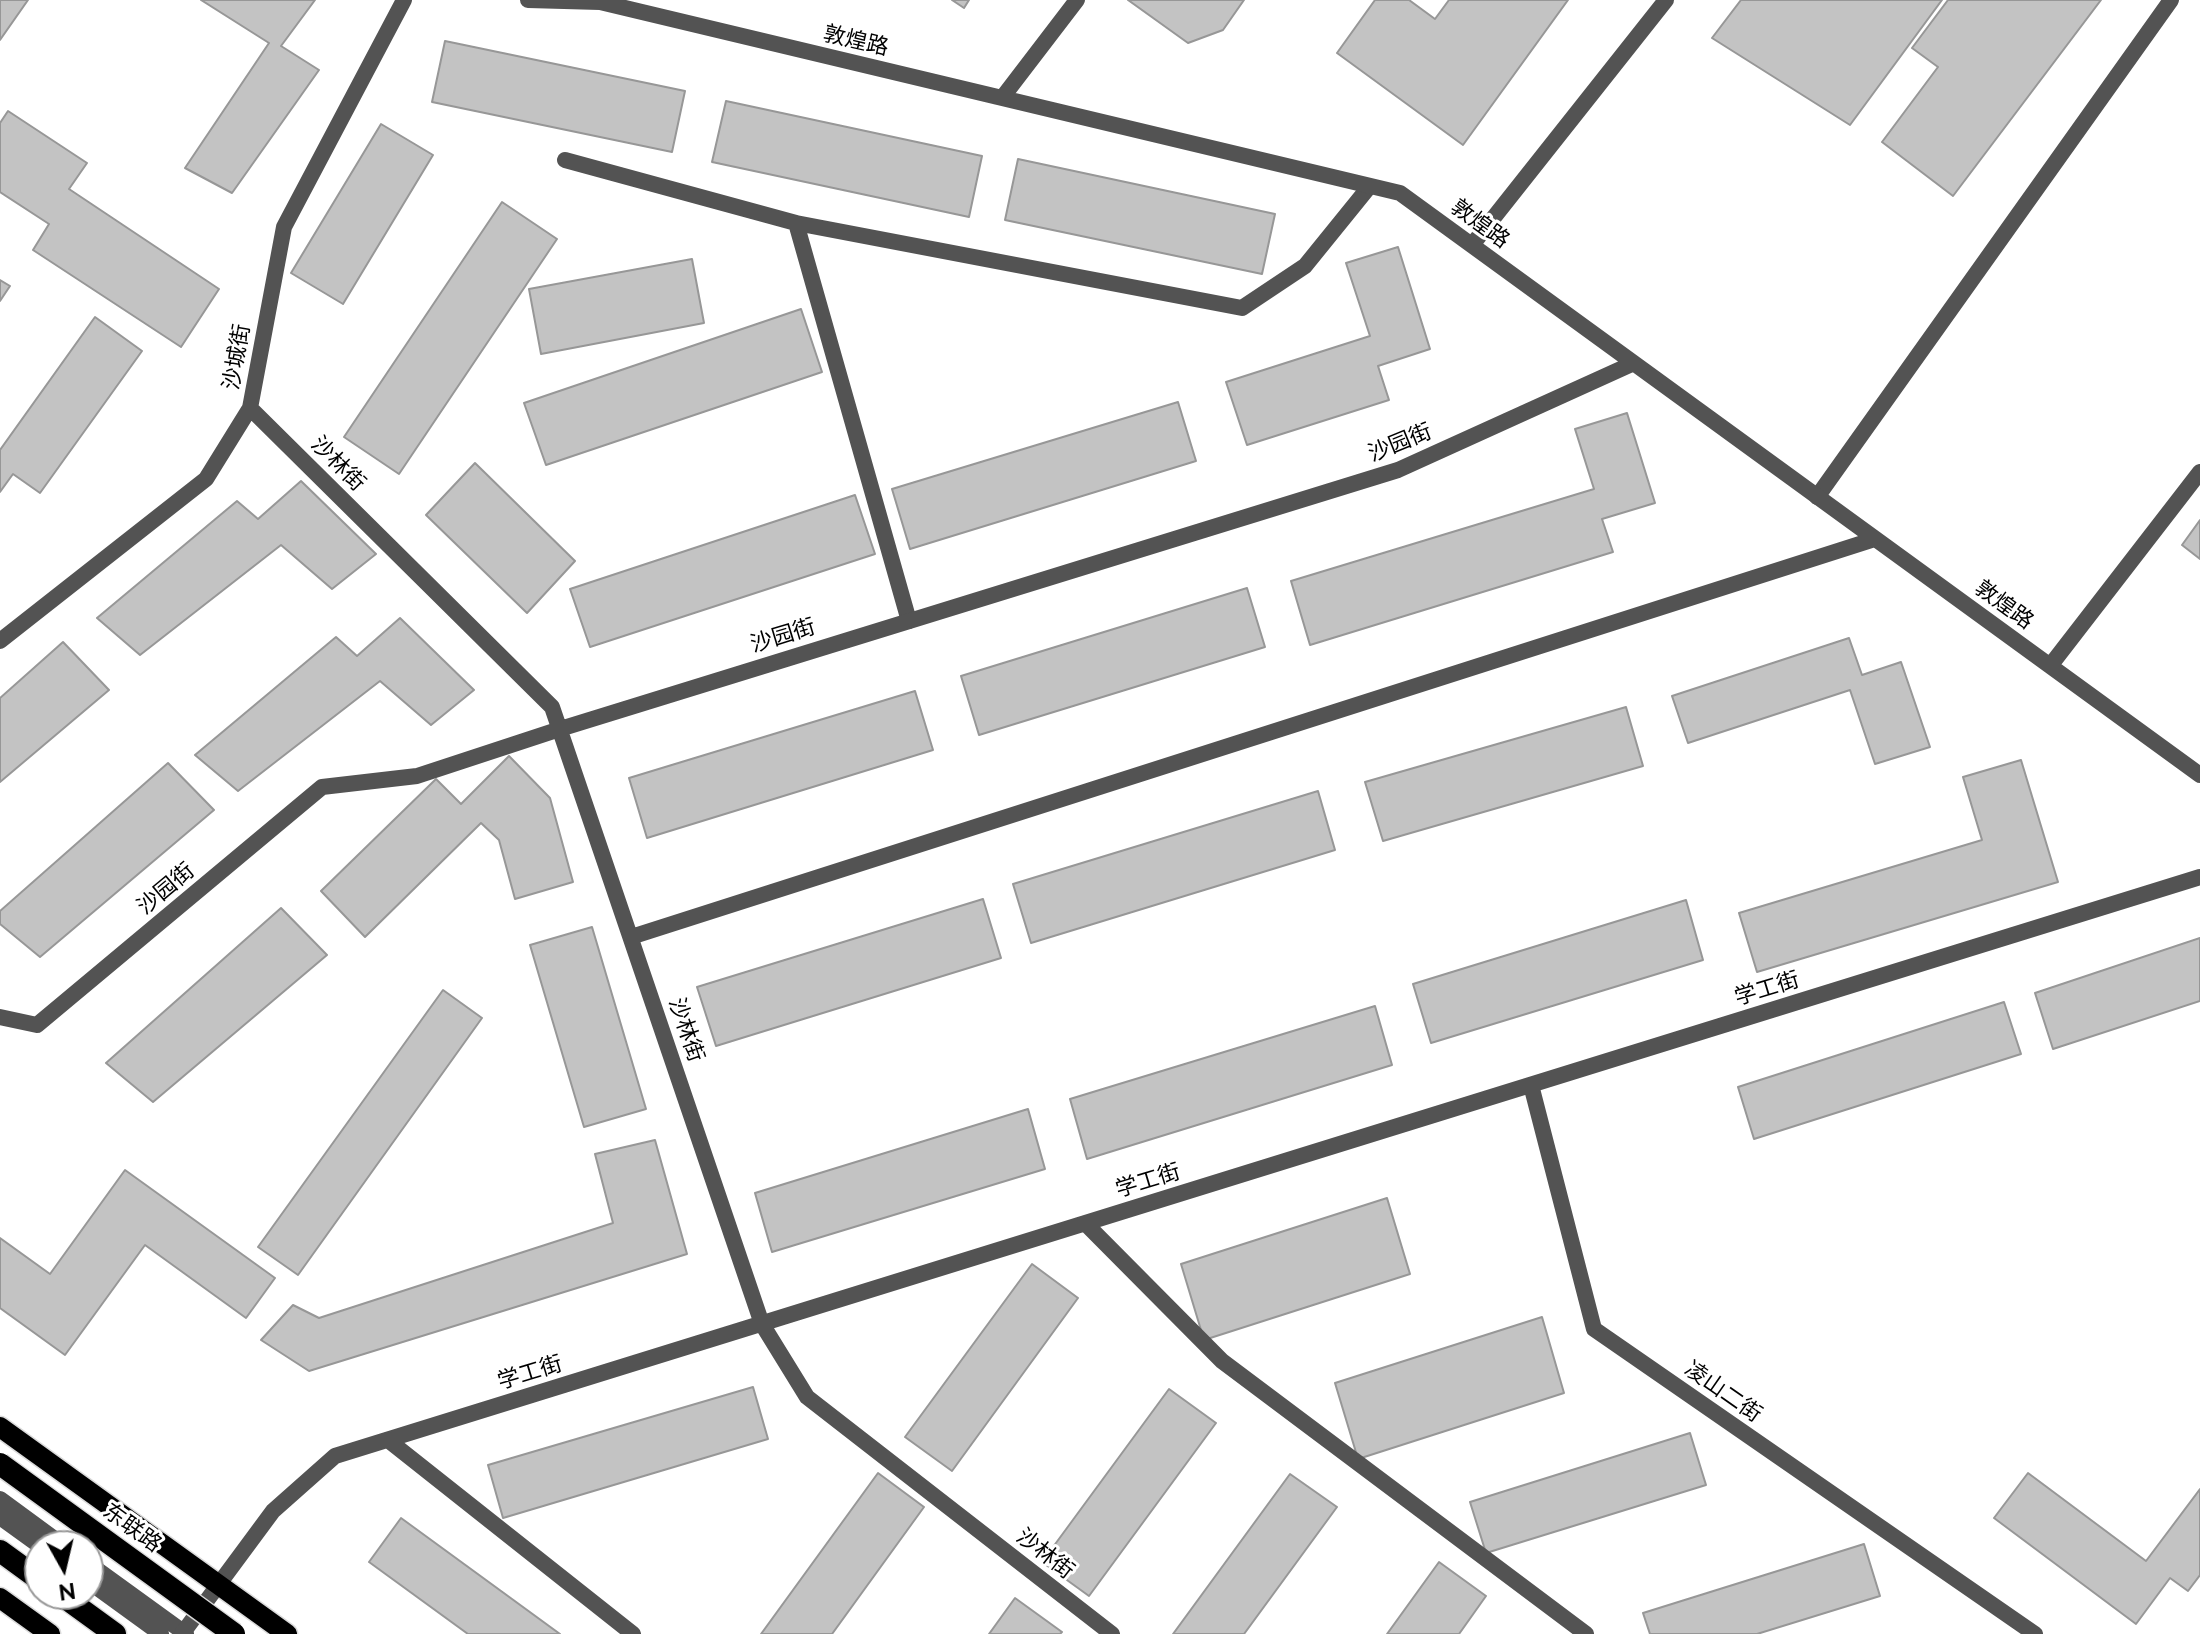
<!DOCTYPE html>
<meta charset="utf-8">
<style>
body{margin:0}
#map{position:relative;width:2200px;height:1634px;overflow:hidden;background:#fff;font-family:Raleway,sans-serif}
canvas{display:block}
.north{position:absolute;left:24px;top:1530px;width:80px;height:80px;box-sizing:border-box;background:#fff;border:2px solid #999;border-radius:50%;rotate:172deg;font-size:22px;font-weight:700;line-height:32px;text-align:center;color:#000}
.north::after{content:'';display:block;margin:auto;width:28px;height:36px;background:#000;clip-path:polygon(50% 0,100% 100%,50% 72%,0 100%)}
</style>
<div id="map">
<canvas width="2200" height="1634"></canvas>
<div class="north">N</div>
</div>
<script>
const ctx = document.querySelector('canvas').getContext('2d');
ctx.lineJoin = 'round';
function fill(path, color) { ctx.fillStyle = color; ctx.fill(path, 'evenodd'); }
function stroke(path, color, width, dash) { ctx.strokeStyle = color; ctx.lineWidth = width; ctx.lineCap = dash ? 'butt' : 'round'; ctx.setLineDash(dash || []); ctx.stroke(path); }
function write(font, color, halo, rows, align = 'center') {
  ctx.font = font + ' Raleway,"Noto Sans SC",sans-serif'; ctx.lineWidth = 6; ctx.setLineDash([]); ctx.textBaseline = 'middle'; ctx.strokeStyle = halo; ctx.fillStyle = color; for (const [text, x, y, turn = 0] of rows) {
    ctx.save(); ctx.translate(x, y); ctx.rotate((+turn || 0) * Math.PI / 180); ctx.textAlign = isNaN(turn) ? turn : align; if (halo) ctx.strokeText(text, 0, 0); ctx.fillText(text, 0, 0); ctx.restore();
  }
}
const building = new Path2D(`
 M0,0H28L0,40Z
 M201,0H315L281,46L319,70L232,193L185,168L269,43Z
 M952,0H969L964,8Z
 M1128,0H1244L1223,30L1188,43Z
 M1375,0H1409L1435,19L1449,0H1568L1463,145L1337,53Z
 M1741,0H1942L1850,125L1712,38Z
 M1948,0H2101L1953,196L1882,142L1938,67L1912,48Z
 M445,41L685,91L672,152L432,102Z
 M726,101L982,156L969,217L712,162Z
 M8,111L87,163L69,189L219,289L181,347L33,250L49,224L0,192V123Z
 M381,124L433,155L343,304L291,273Z
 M1018,159L1275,214L1262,274L1005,220Z
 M502,202L557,239L399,474L344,437Z
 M1398,247L1430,349L1378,366L1389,400L1247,445L1226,382L1370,336L1346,263Z
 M692,259L704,323L541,354L529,289Z
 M0,280L10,286L0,301Z
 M801,309L822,372L546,465L524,403Z
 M95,317L142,351L40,493L13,474L0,492V450Z
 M1178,402L1196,461L910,549L892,489Z
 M1627,413L1655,503L1602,519L1613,552L1310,645L1291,581L1594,489L1575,429Z
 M475,463L575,561L527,613L426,515Z
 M301,481L376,554L332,589L281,545L140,655L97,618L237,501L258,519Z
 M855,495L875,554L590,647L570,589Z
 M2200,520V559L2182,545Z
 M1247,588L1265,647L979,735L961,676Z
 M400,618L474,690L431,725L380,681L238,791L195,755L336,637L357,656Z
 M1849,638L1862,675L1901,662L1930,747L1875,764L1850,690L1688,743L1672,696Z
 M63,642L109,690L0,782V698Z
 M915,691L933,750L647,838L629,778Z
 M1626,707L1643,766L1383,841L1365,782Z
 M509,756L550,798L573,882L515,899L499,840L481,823L365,937L321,891L436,779L461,804Z
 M2021,760L2058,882L1757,972L1739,913L1982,840L1963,777Z
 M168,763L214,810L40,957L0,924V911Z
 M1318,791L1335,850L1031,943L1013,884Z
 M983,899L1001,958L716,1046L697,987Z
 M1686,900L1703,960L1431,1043L1413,984Z
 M281,908L327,955L153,1102L106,1063Z
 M592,927L646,1109L584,1127L530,945Z
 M2200,938V1001L2053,1049L2035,993Z
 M443,990L482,1018L298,1275L258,1247Z
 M2004,1002L2021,1054L1754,1139L1738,1087Z
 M1375,1006L1392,1065L1087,1159L1070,1099Z
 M1028,1109L1045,1169L772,1252L755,1193Z
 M655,1140L687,1254L309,1371L261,1340L293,1305L319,1318L613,1223L595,1154Z
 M125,1170L275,1278L246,1318L145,1245L65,1355L0,1308V1238L50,1274Z
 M1387,1198L1410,1274L1204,1340L1181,1264Z
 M1032,1264L1078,1298L952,1471L905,1437Z
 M1542,1317L1564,1393L1358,1459L1335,1383Z
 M753,1387L768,1439L503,1518L488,1465Z
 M1169,1389L1216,1423L1089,1596L1042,1562Z
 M1690,1433L1706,1485L1486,1553L1470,1502Z
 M878,1473L924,1507L832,1634H761Z
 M2028,1473L2146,1561L2200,1489V1575L2188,1591L2170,1578L2136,1624L1994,1518Z
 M1290,1474L1337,1507L1244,1634H1173Z
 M401,1518L560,1634H468L369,1562Z
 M1864,1544L1880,1596L1757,1634H1650L1643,1613Z
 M1439,1562L1486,1596L1459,1634H1387Z
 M1015,1598L1062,1632L1060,1634H989Z`);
fill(building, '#c3c3c3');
stroke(building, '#979797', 2);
const primary = new Path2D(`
 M0,1427L287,1634
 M0,1598L50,1634`);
const trunk = new Path2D(`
 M0,1551L40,1580
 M60,1594L115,1634`);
stroke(primary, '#dbdbdb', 23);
stroke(trunk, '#dbdbdb', 25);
stroke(new Path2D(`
 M565,160L796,223L909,621
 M796,223L1242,308L1305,266L1369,187
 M1817,497L2171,0
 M0,1499L64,1546
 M0,1517L40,1546
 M88,1563L186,1634
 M88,1581L161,1634`), '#535353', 16);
stroke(new Path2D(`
 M528,0L600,2L1400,193L2200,775
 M1002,98L1077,0
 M1472,245L1666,0
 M250,408L552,707L762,1324L807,1397L1112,1634
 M0,641L206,479L250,408L284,227L404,0
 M2050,666L2200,472
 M631,937L1875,539
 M0,1017L37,1025L322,787L417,776L560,729L1398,470L1634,363
 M1531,1085L1594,1329L2035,1634
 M1085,1223L1222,1361L1586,1634
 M388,1440L633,1634
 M182,1634L273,1511L335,1456L2200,877`), '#535353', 16);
stroke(primary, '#000', 20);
stroke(trunk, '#000', 22);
const trunkBridge = new Path2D(`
 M0,1464L234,1634`);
stroke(trunkBridge, '#dbdbdb', 25, []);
stroke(trunkBridge, '#000', 22);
write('22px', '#000', '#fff', [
 ["敦煌路",856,41,13],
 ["敦煌路",1480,224,36],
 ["沙城街",237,357,-80],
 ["沙园街",1400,443,-22],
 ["沙林街",338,464,45],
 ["敦煌路",2004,605,36],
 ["沙园街",783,636,-17],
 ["沙园街",166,889,-40],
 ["学工街",1767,989,-17],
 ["沙林街",686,1030,71],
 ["学工街",1148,1181,-17],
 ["学工街",530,1373,-17],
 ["凌山二街",1723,1392,35],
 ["东联路",132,1528,36],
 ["沙林街",1045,1554,38]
]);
</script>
